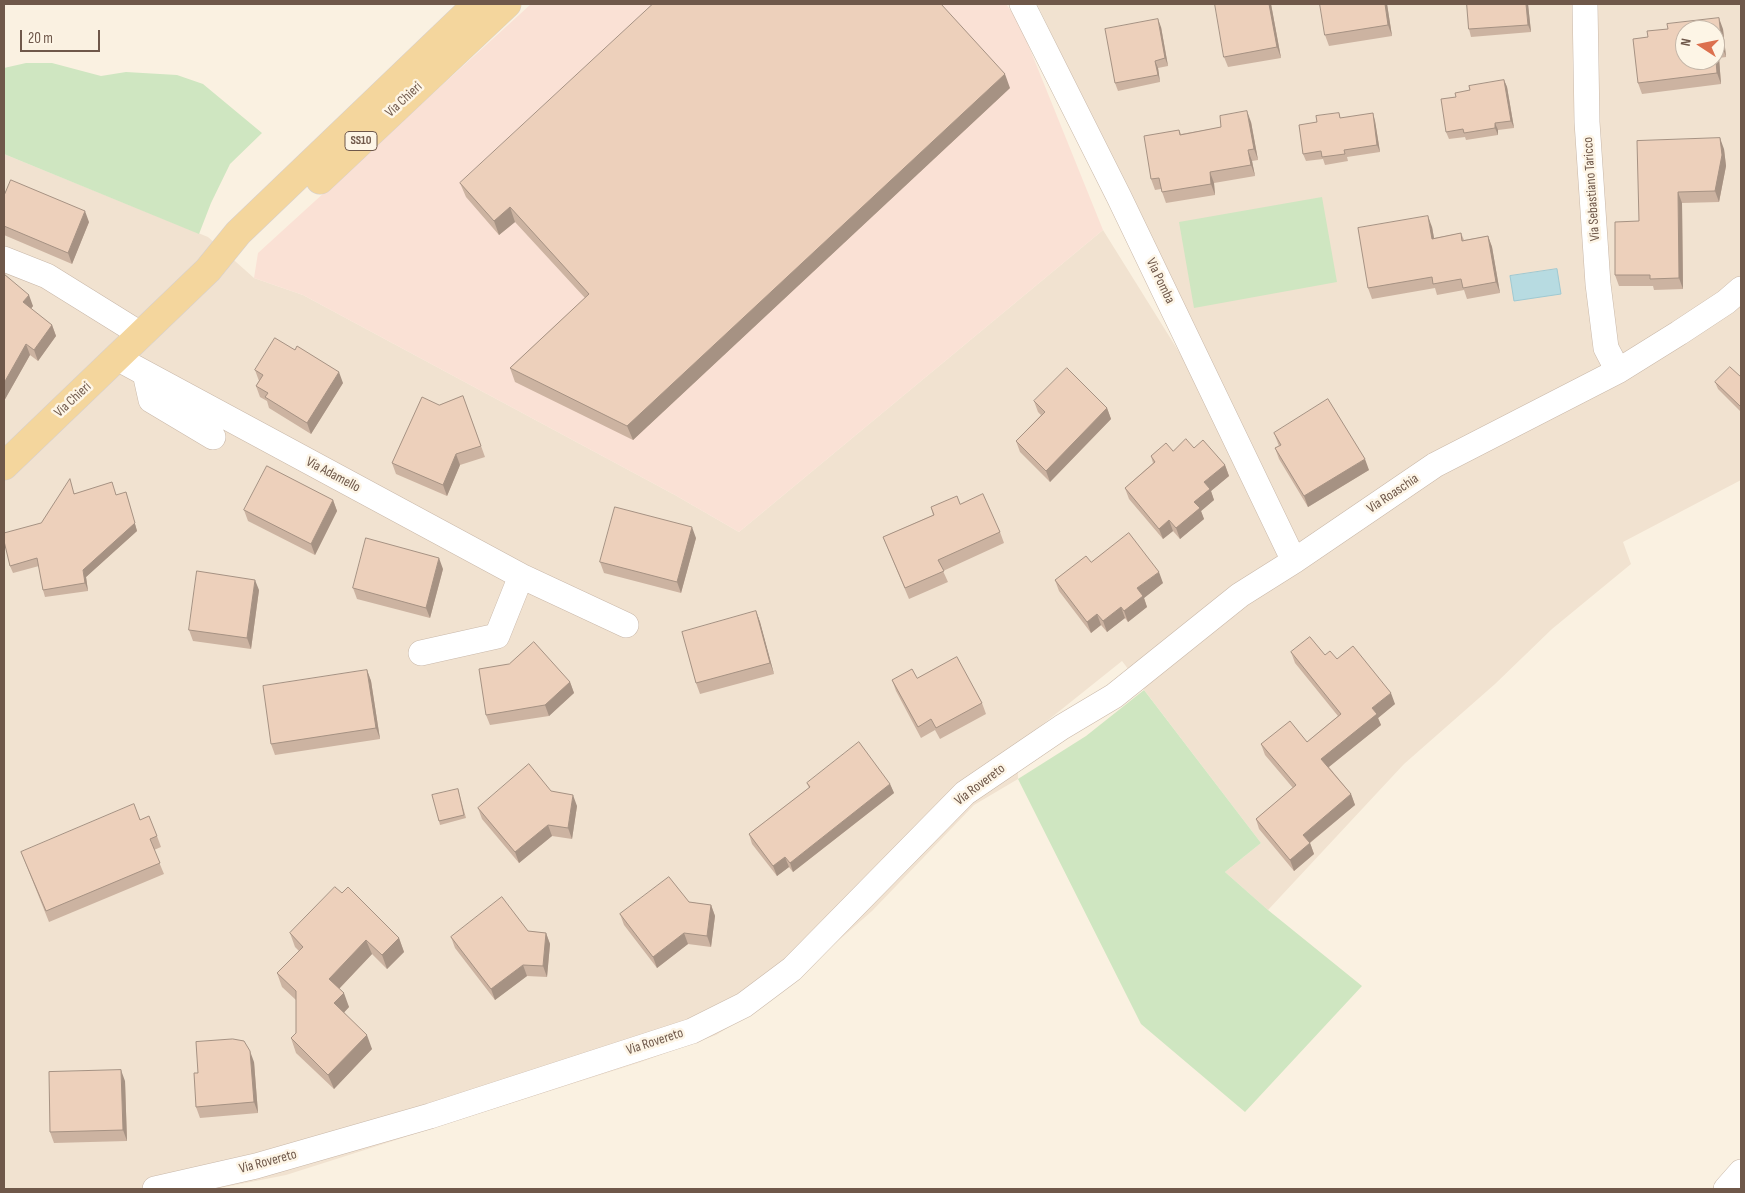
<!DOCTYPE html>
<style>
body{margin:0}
#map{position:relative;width:1745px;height:1193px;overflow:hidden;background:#faf1e1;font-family:"Sofia Sans Condensed",sans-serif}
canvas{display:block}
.frame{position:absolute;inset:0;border:5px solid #6f584a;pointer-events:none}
.north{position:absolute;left:1675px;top:20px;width:50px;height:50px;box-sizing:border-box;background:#fdf5e6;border:1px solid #c4b6a8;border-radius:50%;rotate:281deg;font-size:14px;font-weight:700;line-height:20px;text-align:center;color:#6f584a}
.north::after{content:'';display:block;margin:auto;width:18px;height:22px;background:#dc704e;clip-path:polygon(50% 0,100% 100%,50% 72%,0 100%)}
.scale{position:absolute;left:20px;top:30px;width:80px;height:22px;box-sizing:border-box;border:2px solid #6f584a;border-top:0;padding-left:6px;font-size:15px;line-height:18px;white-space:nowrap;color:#6f584a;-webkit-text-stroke:4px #fdf5e6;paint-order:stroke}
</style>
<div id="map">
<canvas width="1745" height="1193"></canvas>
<div class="frame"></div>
<div class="north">N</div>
<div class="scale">20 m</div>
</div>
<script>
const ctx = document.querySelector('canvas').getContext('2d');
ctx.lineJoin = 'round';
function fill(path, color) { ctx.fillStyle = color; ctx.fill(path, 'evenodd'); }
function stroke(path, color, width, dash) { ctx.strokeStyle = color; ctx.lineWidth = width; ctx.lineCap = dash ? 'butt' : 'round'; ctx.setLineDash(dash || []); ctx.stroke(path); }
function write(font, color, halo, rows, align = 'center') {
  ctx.font = font + ' "Sofia Sans Condensed",sans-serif'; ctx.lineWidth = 5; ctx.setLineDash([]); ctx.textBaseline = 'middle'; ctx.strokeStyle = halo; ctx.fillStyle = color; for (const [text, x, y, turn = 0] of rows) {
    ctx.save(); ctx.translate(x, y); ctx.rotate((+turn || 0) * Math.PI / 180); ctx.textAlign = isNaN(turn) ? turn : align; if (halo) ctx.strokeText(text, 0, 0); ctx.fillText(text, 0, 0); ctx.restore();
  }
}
fill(new Path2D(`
 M1037,4H1741V480L1623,542L1631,564L1552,629L1495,684L1404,764L1268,910L1225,872L1261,843L1122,661L1017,745L1018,779L974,805L872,911L765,1005L716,1035L641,1062L286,1175L215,1189H4V154L208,237L254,278L303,295L675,495L739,532L1103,230L1184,360L1266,532L1112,161ZM1685,30H1715V60H1685Z`), '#f1e2d0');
fill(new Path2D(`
 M531,4H1006L1019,22L1103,230L739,532L675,495L303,295L254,278L258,253Z`), '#fae1d5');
fill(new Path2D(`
 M26,63H52L101,76L126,72L177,75L203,84L262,133L230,164L211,203L199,234L4,154V68Z
 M1322,197L1337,282L1194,308L1179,222Z
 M1144,690L1261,843L1225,872L1268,910L1362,986L1245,1112L1141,1024L1018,779L1086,736Z`), '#cfe6c1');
const water = new Path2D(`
 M1557,269L1561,294L1514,301L1510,276Z`);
fill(water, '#b7dbe1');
stroke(water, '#9fc9d2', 1);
const street = new Path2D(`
 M1022,4L1119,197L1294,561
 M1585,4L1587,122L1598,284L1606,348L1618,371
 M4,259L47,276L142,335
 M117,358L521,576L497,636L421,653
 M145,373L151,400L213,437
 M521,576L626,625
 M155,1189L256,1166L430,1116L692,1031L744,1005L792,969L965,793L1062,727L1114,696L1240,595L1294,561L1435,465L1618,371L1679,333L1726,302L1741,289
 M1726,1189L1741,1172`);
const primary = new Path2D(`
 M320,180L507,4
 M4,466L208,270L238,233L477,4`);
stroke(street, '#c9b8a9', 26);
stroke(primary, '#d7d0cc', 29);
stroke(street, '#fff', 25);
stroke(primary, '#f4d69d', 28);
fill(new Path2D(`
 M1271,4L1281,58L1228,67L1224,57Z
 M1387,4L1392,36L1329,46L1325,35Z
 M1467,4H1528L1531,32L1471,37L1469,29Z
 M1161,27L1168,66L1158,68L1160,82L1118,91L1115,83Z
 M1723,29L1726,57L1719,58L1721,84L1642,94L1638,83Z
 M1504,80L1507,87L1514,128L1498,130V135L1466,140L1465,137L1449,139L1446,132L1456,97L1470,90Z
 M1010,88L633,440L515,382L510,368L585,298L515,222L499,235L466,197L460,183Z
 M1339,113L1340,118L1375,121L1380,152L1347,157L1348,161L1325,165L1323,159L1306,161L1303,154L1317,122Z
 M1251,122L1258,160L1252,161L1255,176L1214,183L1215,195L1166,203L1161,189L1155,190L1151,179L1179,130L1181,134Z
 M1724,149L1726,166L1719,202L1682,203L1683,289L1654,290L1653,286H1619L1615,275L1639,221Z
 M4,196L89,222L72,264L4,235Z
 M1432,227L1434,238L1461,233L1464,240L1488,236L1492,247L1500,293L1467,299L1464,290L1437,295L1435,288L1372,299L1368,288Z
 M4,274L33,306L31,309L52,325L56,336L38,361L30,355L4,401Z
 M255,370L343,383L311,434L269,408L267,401L260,397L256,386L259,381Z
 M1741,377V412L1718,389L1715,382Z
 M463,396L485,457L460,465L447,496L396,474L392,463L439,405Z
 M1034,401L1107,408L1111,419L1050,482L1020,452L1016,441L1041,415L1038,412Z
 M1274,433L1369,470L1308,507L1279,459L1275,448L1279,446Z
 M1194,448L1225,465L1229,476L1211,491L1214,500L1201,511L1204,519L1180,539L1173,531L1163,539L1129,499L1125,488L1153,463L1151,456L1173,451Z
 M74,493L116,495L128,500L137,531L86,577L88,591L45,597L43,590L39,566L13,573L10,566L41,523Z
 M333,500L337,511L315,555L248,521L244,510Z
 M960,504L1000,532L1004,543L943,571L948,582L909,599L883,537L933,515L931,507Z
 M696,538L681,593L604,573L600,562Z
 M1091,562L1163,583L1144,598L1147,607L1128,622L1125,618L1107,632L1101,625L1091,633L1059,591L1055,580Z
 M443,569L430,618L357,599L353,588Z
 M259,590L251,649L193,641L189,630Z
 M756,611L760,622L774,674L700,694L696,683Z
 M1291,652L1325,655L1337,659L1395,704L1378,718L1381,725L1329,767L1351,794L1355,805L1310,843L1314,854L1294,871L1259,829L1256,819L1293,788L1265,755L1261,744L1307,742L1338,716L1295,663Z
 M367,670L371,681L380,739L275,755L271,744Z
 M917,678L982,703L986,714L940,739L935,730L921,738L896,691L892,680Z
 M570,682L574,693L549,716L490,725L486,715Z
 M807,783L890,784L894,793L793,872L789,867L777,876L752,844L749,834L809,788Z
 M458,789L466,818L440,825L439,821Z
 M551,791L577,806L572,839L552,836L519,863L482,819L478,808Z
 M140,820L157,836L161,847L154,850L164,874L49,922L21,852Z
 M342,893L399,938L404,952L387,969L372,954L339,989L349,1007L344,1012L372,1049L334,1089L296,1053L291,1038L296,1033V1000L282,987L277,973L299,951L295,947L290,933Z
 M689,902L711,905L715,916L711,947L688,944L657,968L624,925L620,914Z
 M528,931L546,933L550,944L547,977L527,976L495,1000L455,948L451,937Z
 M254,1062L258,1113L200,1118L196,1107Z
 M125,1081L127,1141L54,1143L50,1132Z`), '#ccb3a1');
fill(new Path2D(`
 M1269,4H1271L1281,58L1277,47Z
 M1385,4H1387L1392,36L1388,25Z
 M1526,4H1528L1531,32L1528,25Z
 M1719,18L1723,29L1726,57L1722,46Z
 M1158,19L1161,27L1168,66L1165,58Z
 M1715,48L1719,58L1721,84L1717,73Z
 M1155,61L1158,68L1160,82L1158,75Z
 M1005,74L1010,88L633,440L627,426Z
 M1504,80L1507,87L1514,128L1511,121Z
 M1247,111L1251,122L1258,160L1254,149Z
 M1373,113L1375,121L1380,152L1377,145Z
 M1495,123L1498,130V135L1495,128Z
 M1720,138L1724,149L1726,166L1719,202L1715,191Z
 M1248,150L1252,161L1255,176L1251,165Z
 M1210,172L1214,183L1215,195L1211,184Z
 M1678,192L1682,203L1683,289L1679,278Z
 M510,207L515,222L499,235L494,221Z
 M85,211L89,222L72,264L68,253Z
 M1428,216L1432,227L1436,249L1432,239Z
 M1488,236L1492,247L1500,293L1496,282Z
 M29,295L33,306L27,313L23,302Z
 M52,325L56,336L38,361L34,350Z
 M26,344L30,355L4,401V383Z
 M339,372L343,383L311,434L307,423Z
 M1107,408L1111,419L1050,482L1046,471Z
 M456,454L460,465L447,496L443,485Z
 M1365,459L1369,470L1308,507L1304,496Z
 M1225,465L1229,476L1211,491L1214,500L1201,511L1204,519L1180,539L1176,528L1204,482Z
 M126,492L137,531L86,577L88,591L85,583L83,570Z
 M333,500L337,511L315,555L311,544Z
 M1169,520L1173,531L1163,539L1159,529Z
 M692,527L696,538L681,593L677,582Z
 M439,558L443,569L430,618L426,608Z
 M1159,572L1163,583L1144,598L1147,607L1128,622L1124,611L1137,588Z
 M255,580L259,590L251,649L247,638Z
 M1121,607L1125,618L1107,632L1103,621Z
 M756,611L760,622L774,674L770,663Z
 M1097,614L1101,625L1091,633L1087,622Z
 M367,670L371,681L380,739L376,728Z
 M570,682L574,693L549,716L545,705Z
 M1391,693L1395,704L1378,718L1381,725L1325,770L1321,759L1372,708Z
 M890,784L894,793L793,872L790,863Z
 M1351,794L1355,805L1307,845L1303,835Z
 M573,795L577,806L572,839L568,828Z
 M548,825L552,836L519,863L515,852Z
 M1310,843L1314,854L1294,871L1290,860Z
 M785,857L789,867L777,876L773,866Z
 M711,905L715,916L711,947L707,936Z
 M546,933L550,944L547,977L543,966Z
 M684,933L688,944L657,968L653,957Z
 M399,938L404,952L387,969L382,955Z
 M366,940L372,954L335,993L329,979Z
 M523,965L527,976L495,1000L491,989Z
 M344,993L349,1007L340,1017L334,1003Z
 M367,1035L372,1049L334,1089L328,1075Z
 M250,1051L254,1062L258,1113L254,1102Z
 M121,1070L125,1081L127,1141L123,1130Z`), '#a69283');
const building = new Path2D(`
 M653,4H941L1005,74L627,426L510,368L589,294L510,207L494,221L460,183Z
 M1215,4H1269L1277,47L1224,57Z
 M1320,4H1385L1388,25L1325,35Z
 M1467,4H1526L1528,25L1469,29Z
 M1719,18L1722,46L1715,47V30H1685V60H1715V49L1717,73L1638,83L1633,39L1648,37L1647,31L1668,29L1667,24Z
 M1158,19L1165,58L1155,61L1158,75L1115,83L1105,29Z
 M1504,80L1511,121L1495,123V128L1464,133L1463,129L1446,132L1441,99L1456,97L1455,93L1470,90L1469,86Z
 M1247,111L1254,149L1248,150L1251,165L1210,172L1211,184L1162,192L1159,178L1151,179L1144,136L1179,130L1180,135L1221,127L1220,116Z
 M1339,113L1340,118L1373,113L1377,145L1344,150L1345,154L1322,157L1321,151L1303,154L1299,125L1317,122L1316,116Z
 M1720,138L1722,155L1715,191L1678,192L1679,278L1650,279V275H1615V222L1639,221L1637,141Z
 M11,180L85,211L68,253L4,226V196Z
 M1428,216L1432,239L1461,233L1462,241L1488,236L1496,282L1463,288L1461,279L1433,284L1432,277L1368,288L1358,228Z
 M4,274L29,295L23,302L52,325L34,350L26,344L4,383Z
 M275,338L295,350L297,346L339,372L307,423L265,397L268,393L256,386L263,375L255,370Z
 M1730,367L1741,377V407L1715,382Z
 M1067,368L1107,408L1046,471L1016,441L1045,412L1034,401Z
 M463,396L481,446L456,454L443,485L392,463L422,397L439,405Z
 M1328,399L1365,459L1304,496L1275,448L1281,445L1274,433Z
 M1186,439L1194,448L1203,440L1225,465L1204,482L1210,489L1194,502L1200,508L1176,528L1169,520L1159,529L1125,488L1155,462L1151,456L1166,443L1173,451Z
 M267,466L333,500L311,544L244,510Z
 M70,479L74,494L112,482L116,495L126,492L135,523L83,570L85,583L43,590L37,558L10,566L4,541V533L41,523Z
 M983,494L1000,532L938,560L944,571L905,588L883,537L934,515L931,507L957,496L960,504Z
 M615,507L692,527L677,582L600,562Z
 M1129,533L1159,572L1137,588L1143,596L1124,611L1121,607L1103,621L1097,614L1087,622L1055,580L1086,556L1091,562Z
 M366,538L439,558L426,608L353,588Z
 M197,571L255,580L247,638L189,630Z
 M756,611L770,663L696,683L682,632Z
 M1310,637L1325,655L1330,651L1337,659L1353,646L1391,693L1372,708L1377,714L1321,759L1351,794L1303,835L1310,843L1290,860L1256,819L1296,785L1261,744L1290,721L1307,742L1341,714L1291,652Z
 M534,642L570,682L545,705L486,715L479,669L509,664Z
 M957,657L982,703L936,728L931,719L918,727L892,680L912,669L917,678Z
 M367,670L376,728L271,744L263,686Z
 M859,742L890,784L790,863L785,857L773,866L749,834L810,787L807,783Z
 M529,764L551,791L573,795L568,828L548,825L515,852L478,808Z
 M458,789L464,815L439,821L432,795Z
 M134,804L140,820L149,816L157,836L150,839L160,863L46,911L21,852Z
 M669,877L689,902L711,905L707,936L684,933L653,957L620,914Z
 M335,887L342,893L348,887L399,938L382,955L366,940L329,979L344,993L334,1003L367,1035L328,1075L291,1038L296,1033V991L277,973L303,947L290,933Z
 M502,897L528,931L546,933L543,966L523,965L491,989L451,937Z
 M233,1039L244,1041L250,1051L254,1102L196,1107L194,1073H198L196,1042Z
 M121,1070L123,1130L50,1132L49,1072Z`);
fill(building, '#edd0bb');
stroke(building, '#a69283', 1);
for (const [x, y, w] of [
 [361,141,32]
]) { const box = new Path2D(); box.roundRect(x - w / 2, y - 9.5, w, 19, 4); ctx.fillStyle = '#fdf5e6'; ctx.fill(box); stroke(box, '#6f584a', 1); }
write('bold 12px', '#6f584a', null, [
 ["SS10",361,141]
]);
write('14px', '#6f584a', '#fdf5e6', [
 ["Via Chieri",404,100,-43],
 ["Via Sebastiano Taricco",1592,189,-94],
 ["Via Pomba",1160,281,64],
 ["Via Chieri",73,400,-43],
 ["Via Adamello",333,475,28],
 ["Via Roaschia",1393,494,-34],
 ["Via Rovereto",980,785,-37],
 ["Via Rovereto",655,1042,-18],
 ["Via Rovereto",268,1162,-15]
]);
</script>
